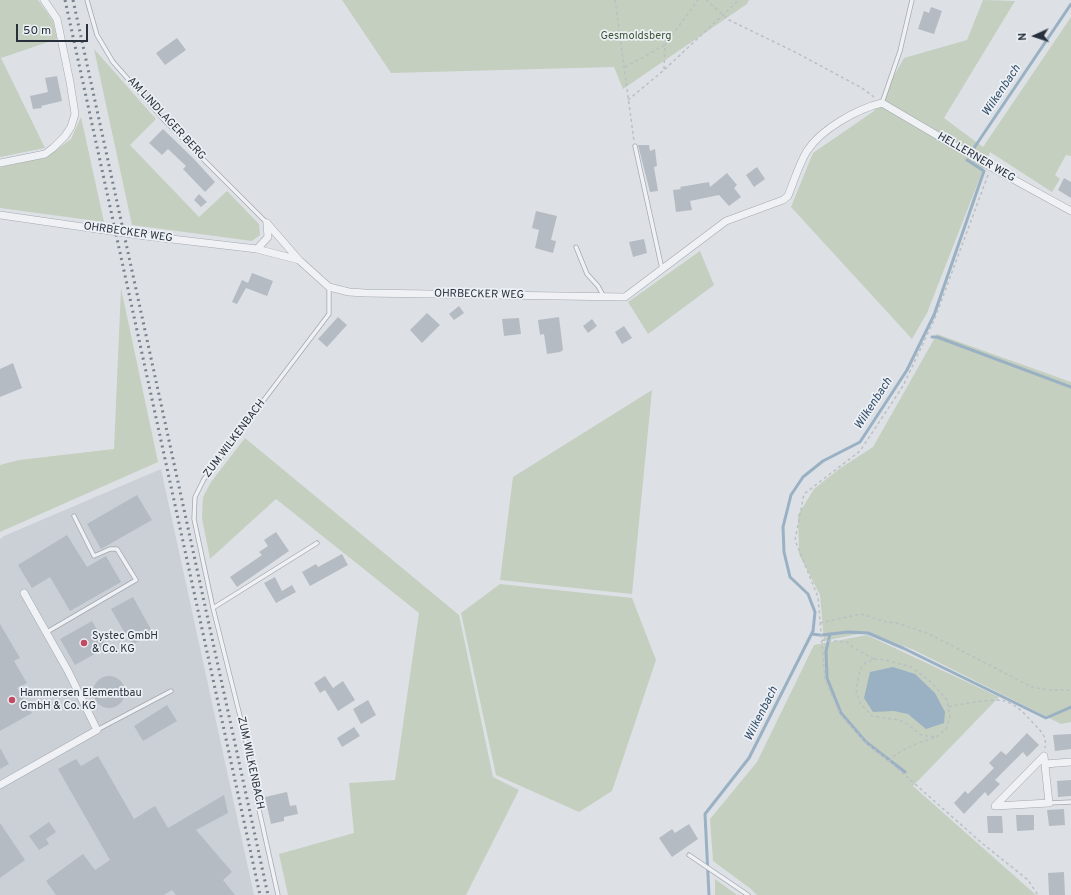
<!DOCTYPE html>
<style>
body{margin:0}
#map{position:relative;width:1071px;height:895px;overflow:hidden;background:#dde1e6;font-family:Overpass,sans-serif}
canvas{display:block}
.north{position:absolute;left:1015px;top:16px;width:40px;height:40px;-webkit-text-stroke:3px #ecf0f4;paint-order:stroke;rotate:267deg;font-size:11px;font-weight:700;line-height:16px;text-align:center;color:#28303b}
.north::after{content:'';display:block;margin:auto;width:14px;height:18px;background:#28303b;clip-path:polygon(50% 0,100% 100%,50% 72%,0 100%)}
.scale{position:absolute;left:16px;top:24px;width:72px;height:18px;box-sizing:border-box;border:2px solid #28303b;border-top:0;padding-left:5px;font-size:12px;line-height:14px;white-space:nowrap;color:#28303b;-webkit-text-stroke:3px #ecf0f4;paint-order:stroke}
</style>
<div id="map">
<canvas width="1071" height="895"></canvas>
<div class="north">N</div>
<div class="scale">50 m</div>
</div>
<script>
const ctx = document.querySelector('canvas').getContext('2d');
ctx.lineJoin = 'round';
function fill(path, color) { ctx.fillStyle = color; ctx.fill(path, 'evenodd'); }
function stroke(path, color, width, dash) { ctx.strokeStyle = color; ctx.lineWidth = width; ctx.lineCap = dash ? 'butt' : 'round'; ctx.setLineDash(dash || []); ctx.stroke(path); }
function write(font, color, halo, rows, align = 'center') {
  ctx.font = font + ' Overpass,sans-serif'; ctx.lineWidth = 3.5; ctx.setLineDash([]); ctx.textBaseline = 'middle'; ctx.strokeStyle = halo; ctx.fillStyle = color; for (const [text, x, y, turn = 0] of rows) {
    ctx.save(); ctx.translate(x, y); ctx.rotate((+turn || 0) * Math.PI / 180); ctx.textAlign = isNaN(turn) ? turn : align; if (halo) ctx.strokeText(text, 0, 0); ctx.fillText(text, 0, 0); ctx.restore();
  }
}
fill(new Path2D(`
 M161,469L254,895H0V539L4,536Z`), '#cbd0d7');
fill(new Path2D(`
 M0,0H38L53,21L57,39L1,58L45,148L0,157Z
 M342,0H749L747,4L623,89L614,67L391,73Z
 M983,0L1015,1L944,118L983,147L1071,17V156L1066,155L1055,175L1060,179L1052,192L990,152L927,313L912,339L791,207L813,153L874,111L904,58L967,40Z
 M94,49L156,119L130,145L199,217L227,191L259,224L260,235L252,241L132,225Z
 M81,117L104,222L0,208V167L46,157L71,139Z
 M700,251L714,285L648,334L628,302Z
 M121,288L158,462L0,532V465L19,460L114,449Z
 M937,334L1071,382V722L1061,724L914,650L868,632L824,641L820,595L799,554L798,515L814,489L839,469L873,447Z
 M652,390L632,594L500,580L513,477Z
 M245,438L459,615L493,777L519,790L466,895H288L279,854L354,833L349,783L395,780L419,613L276,499L210,559L202,518L203,497L211,482Z
 M500,584L632,598L656,660L612,791L579,812L496,775L461,613Z
 M867,635L999,697L913,786L1036,895H757L751,889L713,861L710,819L757,762L814,645Z
 M715,879L737,895H715Z`), '#c4cfbf');
fill(new Path2D(`
 M893,667L915,674L935,693L945,712L944,723L926,729L908,714L894,711L873,712L864,698L870,672Z`), '#9ab1c4');
stroke(new Path2D(`
 M974,148L1071,4
 M932,337H937L1071,387
 M812,634L820,635
 M830,634L826,651L827,678L841,713L866,742L905,772
 M822,635L848,632L868,633L903,648L1046,718L1071,707
 M709,895L705,814L749,758L813,631L815,612L808,594L790,577L784,552L783,527L791,495L803,477L823,461L860,442L907,370L934,315L984,171L967,160`), '#9ab1c4', 3);
fill(new Path2D(`
 M931,7L942,11L934,34L918,29L924,11L929,13Z
 M177,38L186,50L165,65L156,53Z
 M57,76L62,101L41,106L42,108L33,109L30,96L48,92L45,78Z
 M163,129L193,158L215,182L205,192L183,169L186,166L168,149L162,155L149,143Z
 M638,145H649L650,151L655,149L657,166L654,167L658,191L650,192Z
 M757,167L765,179L754,187L746,175Z
 M727,173L737,185L734,188L741,197L729,206L719,195L690,201L692,210L676,212L673,190L681,189L680,187L709,182L710,187Z
 M1064,178L1071,182V198L1058,190Z
 M199,194L207,202L201,207L194,200Z
 M536,211L557,216L551,240L556,241L553,253L535,248L539,230L532,228Z
 M644,239L647,253L633,257L629,242Z
 M252,273L273,281L267,296L246,288L237,304L232,302L242,280L248,283Z
 M459,306L464,313L454,320L449,314Z
 M427,313L440,325L422,343L410,330Z
 M338,317L347,325L327,347L318,339Z
 M559,317L563,350L560,352L547,354L544,334L540,335L538,320Z
 M519,318L521,334L504,336L502,319Z
 M592,319L597,326L588,333L583,326Z
 M624,326L632,338L622,344L615,332Z
 M13,363L22,388L0,397V369Z
 M137,495L152,520L101,549L87,524Z
 M276,532L289,551L237,587L230,577L262,555L259,552L268,546L264,540Z
 M67,535L87,567L106,556L121,582L70,611L50,577L32,588L18,565Z
 M342,554L348,565L310,586L302,572L316,564L318,567Z
 M275,577L282,591L292,585L296,592L276,603L264,583Z
 M133,597L153,633L132,645L111,609Z
 M92,621L107,647L75,665L60,639Z
 M0,624L20,658L14,661L27,683L17,688L32,713L0,731Z
 M93 692a16 16 0 1 1 32 0a16 16 0 1 1-32 0Z
 M325,676L333,688L343,681L355,700L338,711L325,690L320,693L314,683Z
 M368,700L376,715L361,724L353,709Z
 M167,705L177,721L143,741L134,726Z
 M354,727L360,736L342,747L337,738Z
 M1027,733L1039,745L1027,757L1023,752L995,780L1000,784L988,796L985,792L964,814L954,803L965,791L968,794L994,768L989,763L1001,751L1006,755Z
 M1071,734V749L1055,751L1053,735Z
 M0,748L9,764L0,769Z
 M98,756L134,819L155,806L168,828L224,795L228,813L196,830L232,872L223,880L235,895H176L172,890L164,895H56L46,881L83,854L95,870L110,860L58,769L76,759L81,766Z
 M1071,780V796L1058,797L1057,781Z
 M287,792L290,806L296,805L298,814L284,817V821L271,824L265,797Z
 M1064,809L1065,825L1049,826L1047,810Z
 M1016,815H1034V830L1017,831Z
 M987,816H1002L1003,833H988Z
 M49,822L56,832L46,839L49,844L39,850L29,836Z
 M0,823L25,860L0,878Z
 M689,824L698,839L672,857L659,838L672,829L675,833Z
 M1064,872L1065,895H1049L1048,873Z`), '#b5bbc2');
const lane = new Path2D(`
 M87,0L97,35L113,62L165,121L267,223
 M882,103L900,51L912,0
 M635,146L662,269
 M576,247L587,274L598,286L604,297
 M213,608L317,543
 M47,632L136,580L117,549H110L94,556L74,516
 M97,730L171,691
 M1049,803L1071,802
 M689,855L748,895
 M278,895L254,787L245,736L213,608L194,519L195,497L204,479L329,314V288`);
const street = new Path2D(`
 M0,163L45,154L53,148L65,136L71,127L75,114L70,82L57,19L44,0
 M0,215L97,229
 M267,223L299,260L329,287L349,292L365,293L625,297L726,221L783,200L788,196C794,181 799,164 807,151C821,129 857,109 882,103L991,167L1071,211
 M146,236L257,249L268,237L267,223
 M257,249L299,260
 M1044,756L1049,803L995,806Z
 M1045,764L1071,762
 M0,785L97,730L68,671L24,593`);
stroke(lane, '#a3a8af', 5);
stroke(street, '#a3a8af', 8);
stroke(new Path2D(`
 M615,0L634,141
 M706,0L729,20L795,52L862,88L874,97
 M625,67L665,45
 M664,69L665,45L698,0
 M628,100L664,70L739,0
 M988,175L935,318L903,386L860,451L804,494L795,540L818,597L825,679L840,714L866,743L889,761L983,844L1028,880L1038,895
 M820,623L861,614L886,622L897,623L927,633L1032,687L1048,690H1071
 M822,640L847,642L854,648L874,659
 M949,707C960,704 997,698 1005,701C1017,705 1026,715 1034,724C1042,732 1047,737 1045,748
 M889,761L896,754L918,743L936,737L946,729L950,717L947,700L931,682L911,667L885,660L874,659L863,664L859,674L856,690L860,703L872,716L899,720L906,723L921,735L936,737`), '#bbbfc4', 1.5, [3, 3]);
stroke(lane, '#eff1f4', 3.5);
stroke(street, '#eff1f4', 7);
stroke(new Path2D(`
 M65,0L260,895
 M73,0L268,895`), '#78818e', 3, [2, 4]);
const streetBridge = new Path2D(`
 M97,229L146,236`);
stroke(streetBridge, '#a3a8af', 8, []);
stroke(streetBridge, '#eff1f4', 7);
for (const [x, y, r, color] of [
 [84,643,4,"#c34a63"],
 [12,700,4,"#c34a63"]
]) { const dot = new Path2D(); dot.arc(x, y, r, 0, 2 * Math.PI); ctx.fillStyle = color; ctx.fill(dot); stroke(dot, '#ecf0f4', 1.5); }
write('11px', '#3e5636', '#ecf0f4', [
 ["Gesmoldsberg",636,37]
]);
write('11px', '#28303b', '#ecf0f4', [
 ["AM LINDLAGER BERG",166,119,47],
 ["HELLERNER WEG",976,158,30],
 ["OHRBECKER WEG",128,233,8],
 ["OHRBECKER WEG",479,295,1],
 ["ZUM WILKENBACH",235,439,-53],
 ["ZUM WILKENBACH",250,763,78]
]);
write('11px', '#28303b', '#ecf0f4', [
 ["Systec GmbH",92,637],
 ["& Co. KG",92,650],
 ["Hammersen Elementbau",20,694],
 ["GmbH & Co. KG",20,707]
], 'left');
write('italic 12px', '#35506c', '#ecf0f4', [
 ["Wilkenbach",1002,91,-56],
 ["Wilkenbach",874,404,-57],
 ["Wilkenbach",762,714,-63]
]);
</script>
